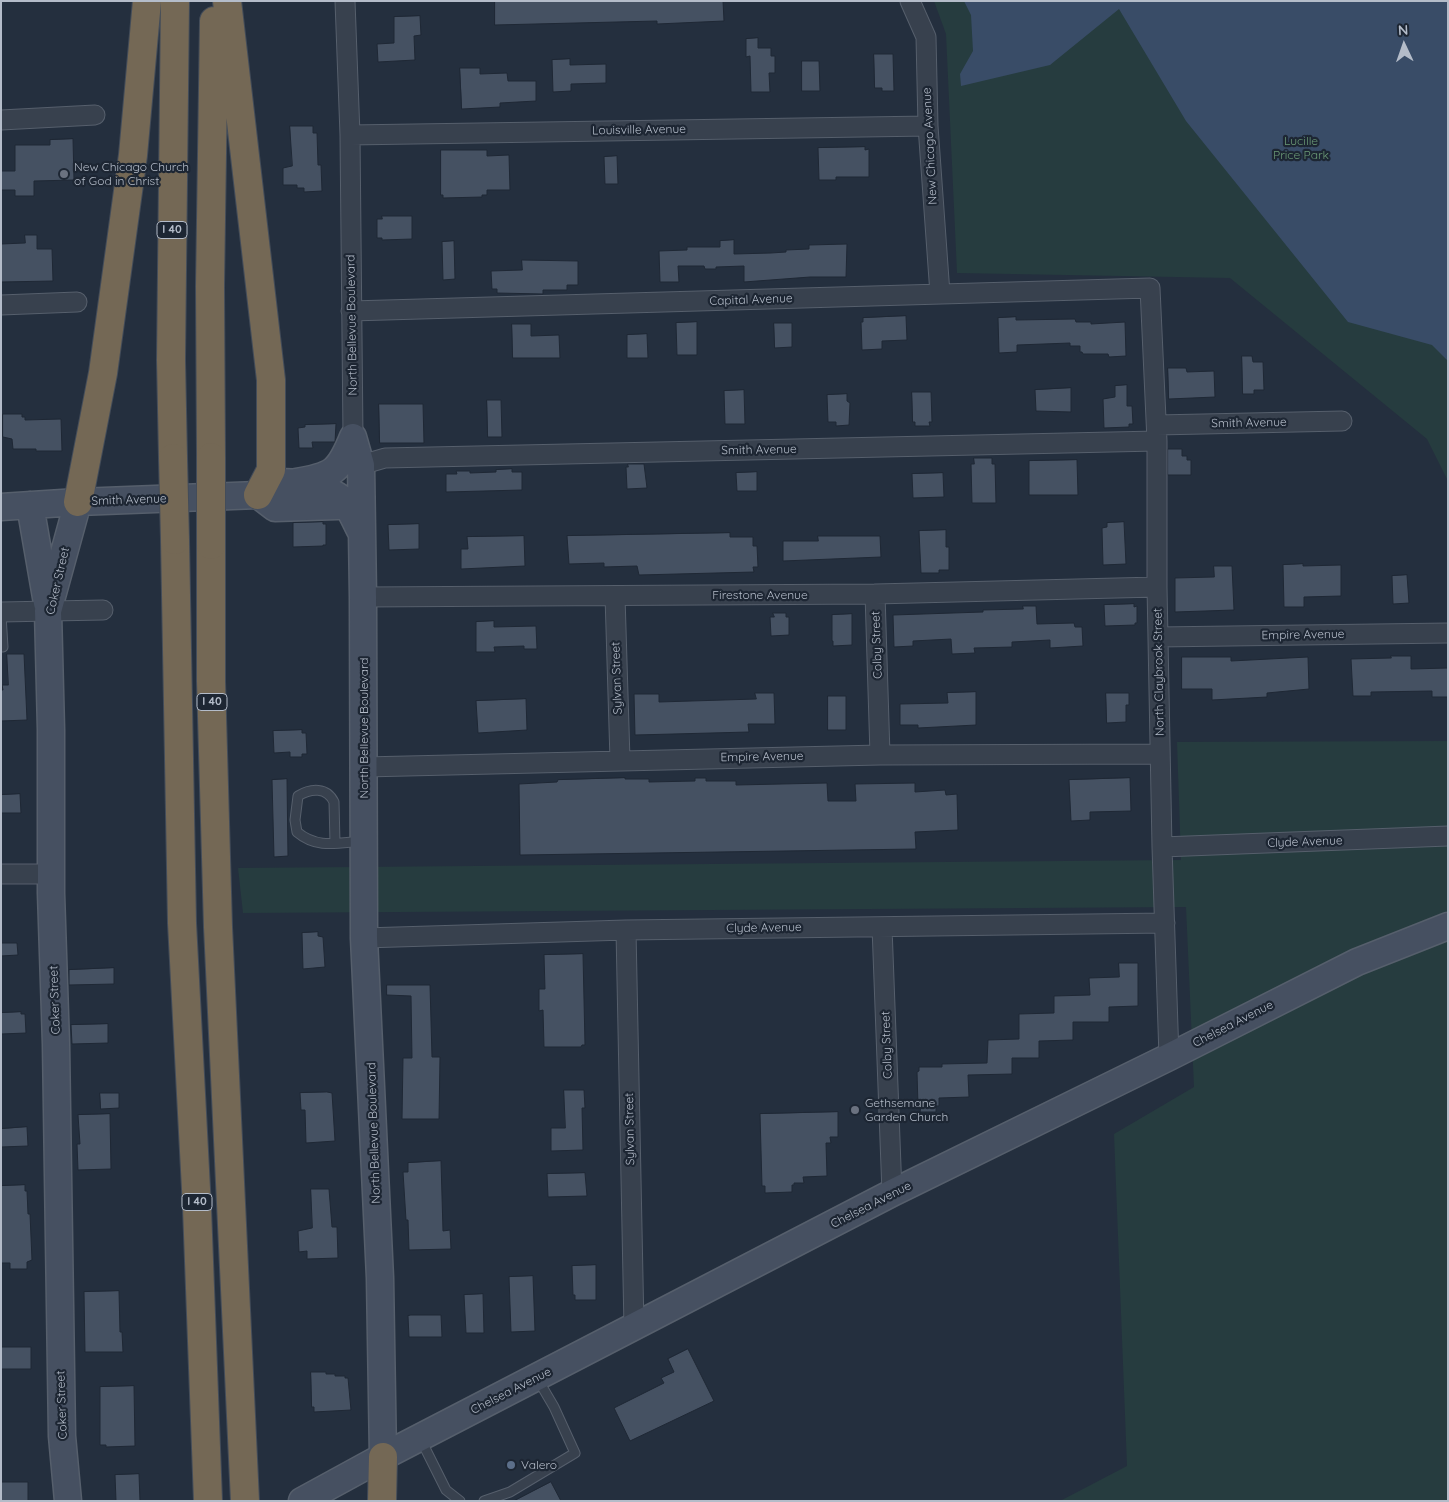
<!DOCTYPE html>
<style>
body{margin:0}
#map{position:relative;width:1449px;height:1502px;overflow:hidden;background:#242f3e;font-family:Quicksand,sans-serif}
canvas{display:block}
.frame{position:absolute;inset:0;border:2px solid #b4bcc9;pointer-events:none}
.north{position:absolute;left:1379px;top:20px;width:50px;height:50px;-webkit-text-stroke:4px #1d2633;paint-order:stroke;rotate:357deg;font-size:14px;font-weight:700;line-height:20px;text-align:center;color:#b4bcc9}
.north::after{content:'';display:block;margin:auto;width:18px;height:22px;background:#b4bcc9;clip-path:polygon(50% 0,100% 100%,50% 72%,0 100%)}
</style>
<div id="map">
<canvas width="1449" height="1502"></canvas>
<div class="frame"></div>
<div class="north">N</div>
</div>
<script>
const ctx = document.querySelector('canvas').getContext('2d');
ctx.lineJoin = 'round';
function fill(path, color) { ctx.fillStyle = color; ctx.fill(path, 'evenodd'); }
function stroke(path, color, width, dash) { ctx.strokeStyle = color; ctx.lineWidth = width; ctx.lineCap = dash ? 'butt' : 'round'; ctx.setLineDash(dash || []); ctx.stroke(path); }
function write(font, color, halo, rows, align = 'center') {
  ctx.font = font + ' Quicksand,sans-serif'; ctx.lineWidth = 4.5; ctx.setLineDash([]); ctx.textBaseline = 'middle'; ctx.strokeStyle = halo; ctx.fillStyle = color; for (const [text, x, y, turn = 0] of rows) {
    ctx.save(); ctx.translate(x, y); ctx.rotate((+turn || 0) * Math.PI / 180); ctx.textAlign = isNaN(turn) ? turn : align; if (halo) ctx.strokeText(text, 0, 0); ctx.fillText(text, 0, 0); ctx.restore();
  }
}
fill(new Path2D(`
 M934,1H1448V481L1427,439L1230,278L957,273L946,34Z
 M1448,741V1501H1060L1127,1466L1114,1134L1194,1087L1186,907L243,913L238,868L1181,860L1177,742Z`), '#263c3f');
fill(new Path2D(`
 M964,1H1448V361L1432,345L1348,322L1186,121L1119,9L1050,65L961,86L960,74L973,51L971,15Z`), '#394c67');
const building = new Path2D(`
 M495,1H723L724,21L657,24V21L495,25Z
 M420,16L421,35L414,36L415,60L378,62L377,44L394,43V17Z
 M758,38V48H771V56H775V73H769L770,92H751L750,56L746,57V39Z
 M874,54H893L894,91H882V88H875Z
 M570,59V65L606,64V83L571,84V91L553,92L552,60Z
 M802,61H819L820,91H802Z
 M460,68H480V74L507,73L508,81H536V101L500,103V107L462,109Z
 M290,126H313V133H317L318,165H321L322,191L304,192V188H297V185H283V168L292,166Z
 M73,139L74,180L34,181V196H15V190H1V171H15V145H50V140Z
 M865,147V150L869,149V177H836V180H819L818,148Z
 M441,150H487V156L509,155L510,190H487V195H482V197L443,198V195H441Z
 M617,156L618,184H605L604,157Z
 M382,216H412V239L382,240V238H377V219H382Z
 M25,235H37V249H52L53,281L1,282V244L25,243Z
 M734,240V254L771,253L786,252V250L809,249V245L847,244L846,277H810L744,282V266L716,267V269H705L704,266H678L679,282H660L659,251L687,250V247H720V241Z
 M454,241L455,279L443,280L442,242Z
 M522,260L578,261V285H567V290H543V294L497,293V289H492L491,271L522,270Z
 M906,316L907,340L882,341V349L862,350L861,322H863V318Z
 M1016,317V320L1075,319L1076,322H1091V324L1125,322L1126,356L1109,357L1108,354H1083L1082,352H1080V346H1070V343L1017,345V352L999,353L998,318Z
 M697,322V355H677L676,323Z
 M774,323H792V347L775,348Z
 M512,324H531V336L559,335L560,358H513Z
 M647,334L648,358H627V335Z
 M1242,356H1252L1253,362H1263L1264,390H1254V394H1243Z
 M1168,368H1186L1187,372L1214,371L1215,397L1169,399Z
 M1127,385V406H1132L1133,424H1129V427L1104,428L1103,399L1115,397V386Z
 M1071,388V412L1036,411L1035,390Z
 M744,390L745,424H725L724,391Z
 M912,392H931L932,422H929L930,426H915V422H913Z
 M847,394V401L850,403L849,425L836,426V422H828L827,395Z
 M487,400H501L502,437H488Z
 M379,404H423L424,443H380Z
 M3,414H22V417H25V420L61,419L62,451H36V449H13L12,439L3,437Z
 M336,424L335,442H312L313,448H299L298,428L305,427V425Z
 M1168,449H1182V456H1187V460H1191V475H1168Z
 M974,458H992V464H995L996,503H972L971,464H974Z
 M1077,460L1078,495H1029V461Z
 M628,464H644L647,488L627,489L626,467H628Z
 M512,469V472H522V490L446,492V474H457L456,471H470V473L496,472V470Z
 M757,472V491H737L736,473Z
 M943,473L944,497L913,498L912,474Z
 M323,522V524H326V545H323V546L293,547V523Z
 M1124,522L1126,564L1103,565L1102,528L1107,527V523Z
 M419,524V549L389,550L388,525Z
 M946,530V547H949V570H939V573H921L919,531Z
 M730,533V537H753V546H757L758,567H753L754,572L639,575L637,566L604,567V563L569,564L567,536Z
 M524,536L525,566L461,569V549H468L467,537Z
 M818,536H880L881,557L783,561V541H818Z
 M1303,564V566L1341,565V596L1304,597V607H1284L1283,565Z
 M1214,566H1232L1234,610L1175,612V578L1214,577Z
 M1407,575L1409,603L1393,604L1392,576Z
 M1134,604V607L1137,606V623H1135V625L1105,626L1104,605Z
 M1023,606H1036L1037,624L1074,623L1075,627H1082L1083,646L1050,648V640L1012,642V647L974,648L975,653L952,654L951,639L913,641V646L894,647L893,615L983,612V610L1023,609Z
 M773,613H786V617H789V635L771,636L770,617H774Z
 M852,614V645L833,646V641H832V615Z
 M494,621V627L536,626L537,649H524V646L494,647L495,652H476V622Z
 M7,654H24L27,720L1,721V690H3L2,685H8Z
 M1391,656H1411V669L1448,668V697H1432V691L1371,692V696H1353L1351,659L1391,658Z
 M1182,657H1231V661L1308,657L1309,689L1267,693V697L1212,700V689H1182Z
 M976,692V725L918,728V725H900V704L948,703L947,693Z
 M755,693H774L775,724H748L749,732L635,735L634,694H659V702L756,699Z
 M1106,693H1129V705H1126V722L1107,723Z
 M828,696H846V730H828Z
 M526,699L527,730L478,733L476,701Z
 M302,730V733H306L307,754H302V757H290V752L274,753L273,731Z
 M625,778V779H649V782L695,781V778H706V781H736V785L827,783L828,801H856L855,784L915,783V792L945,790L946,795L957,794L958,830L915,832L916,849L520,855L519,784L557,782L558,780Z
 M1130,778L1131,811L1090,812V820L1071,821L1069,780Z
 M287,779L288,856L274,857L272,780Z
 M20,794L21,813H1V795Z
 M318,932V936L323,937L325,967L303,969L302,933Z
 M1,943H17L18,955L1,956Z
 M583,954L585,1045H582L581,1047H544L543,1010L539,1011V989H545L544,955Z
 M1119,963H1138V1006L1109,1007V1022H1073V1040L1039,1041V1058H1012V1074L968,1075L969,1097L939,1098V1106H936V1112H920L921,1106H918L917,1072L919,1071V1067H942V1064L987,1063L988,1040L1019,1039V1014L1054,1013V996L1090,995L1089,978L1119,977Z
 M114,968V984L69,985V970Z
 M387,985H430L432,1057H440L439,1119H402L403,1058H412L411,996L387,995Z
 M21,1012V1014H25L26,1033L1,1034V1013Z
 M108,1024V1043L72,1044L71,1025Z
 M564,1090H584L585,1108H582L583,1150L551,1151V1128H565Z
 M327,1092L332,1093L335,1141L306,1143L305,1110H301L300,1093Z
 M100,1093H119V1108L101,1109Z
 M838,1112V1137H830L831,1143H826L827,1176L803,1177L804,1183H794V1185H792V1192L765,1193V1186H762L760,1114Z
 M110,1114L111,1169L78,1170L77,1144H80L78,1115Z
 M27,1127L28,1146L1,1147V1129Z
 M441,1161L443,1231L450,1230L451,1249L409,1250L408,1220H406L403,1172H408V1163Z
 M585,1173L587,1196L548,1197L547,1174Z
 M25,1185V1191H27L28,1214H30L32,1260L27,1262V1269H10V1263H1V1186Z
 M311,1189H329L332,1227H337L338,1258L307,1259V1251L299,1252L298,1231L312,1228Z
 M596,1265V1300H575V1295H573L572,1266Z
 M533,1276L535,1331L511,1332L509,1277Z
 M119,1291L120,1332H122L123,1352H85L84,1292Z
 M483,1294L484,1333H466L464,1295Z
 M411,1315H441L442,1337H409L408,1316Z
 M1,1347H31V1369H1Z
 M688,1349L714,1401L630,1441L614,1408L664,1383L661,1378L674,1372L668,1359Z
 M311,1372H326V1374H335V1376H345V1378H348L351,1410L314,1412V1407H312Z
 M134,1386L135,1446L106,1447V1445H100V1387Z
 M139,1474L140,1501H116L115,1475Z
 M1,1482H28V1501H1Z
 M551,1482L561,1501H514Z`);
fill(building, '#455162');
stroke(building, '#1f2835', 1);
const service = new Path2D(`
 M1,615L3,647H1
 M335,843L334,802C327,787 311,788 298,796L295,820L297,832C317,849 337,843 362,841
 M421,1440L446,1490L460,1501
 M484,1501L510,1492L575,1453L554,1407L537,1378`);
const minor = new Path2D(`
 M345,1L350,135L353,437
 M910,1L926,37L928,126L940,294
 M1,120L95,115
 M350,135L928,126
 M1,305L77,302
 M351,311L1150,288L1157,441V587L1162,847L1169,1057
 M1157,425L1342,421
 M361,465L385,458L1157,441
 M875,594L880,755
 M615,596L620,760
 M363,597L875,594L1157,587
 M1,612L103,610
 M1158,637L1448,633
 M364,767L880,755L1160,754
 M1162,847L1448,836
 M1,874H51
 M882,927L892,1193
 M626,930L634,1328
 M364,938L626,930L1165,923`);
const secondary = new Path2D(`
 M353,437L361,465L363,597L364,938L380,1278L383,1457
 M296,482C333,476 339,472 353,437
 M258,495L275,508L337,506L349,500
 M30,505L47,603
 M1,507L78,502L258,495C263,491 271,484 277,483C294,480 332,488 344,501C351,510 356,523 361,532
 M68,1501L62,1436L56,1044L51,893V730L48,611L78,502
 M302,1501L388,1454L892,1193L1169,1057L1357,962L1448,926`);
const motorway = new Path2D(`
 M227,1L271,380V470L258,495
 M211,457L210,286L214,21
 M173,458L171,360L175,1
 M78,502L103,373L133,155L147,1
 M175,540L182,923L197,1208L208,1501
 M211,545V681L218,927L245,1501
 M382,1501L383,1457`);
stroke(service, '#565f6c', 11);
stroke(minor, '#565f6c', 21);
stroke(secondary, '#565f6c', 29);
stroke(motorway, '#434c59', 30);
stroke(service, '#38414e', 9);
stroke(minor, '#38414e', 19);
stroke(secondary, '#465061', 26);
stroke(motorway, '#746855', 28);
const motorwayBridge = new Path2D(`
 M211,457V545
 M173,458L175,540`);
stroke(motorwayBridge, '#434c59', 30, []);
stroke(motorwayBridge, '#746855', 28);
for (const [x, y, r, color] of [
 [64,174,5,"#6b7280"],
 [855,1110,5,"#6b7280"],
 [511,1465,5,"#5c6f8a"]
]) { const dot = new Path2D(); dot.arc(x, y, r, 0, 2 * Math.PI); ctx.fillStyle = color; ctx.fill(dot); stroke(dot, '#1d2633', 2); }
for (const [x, y, w] of [
 [172,230,30],
 [212,702,30],
 [197,1202,30]
]) { const box = new Path2D(); box.roundRect(x - w / 2, y - 8.5, w, 17, 4); ctx.fillStyle = '#1d2633'; ctx.fill(box); stroke(box, '#b4bcc9', 1); }
write('bold 11px', '#b4bcc9', null, [
 ["I 40",172,230],
 ["I 40",212,702],
 ["I 40",197,1202]
]);
write('12px', '#b4bcc9', '#1d2633', [
 ["Louisville Avenue",639,130,-1],
 ["New Chicago Avenue",930,146,-93],
 ["Capital Avenue",751,300,-2],
 ["North Bellevue Boulevard",352,325,-91],
 ["Smith Avenue",1249,423,-1],
 ["Smith Avenue",759,450,-1],
 ["Smith Avenue",129,500,-2],
 ["Coker Street",58,581,-77],
 ["Firestone Avenue",760,595],
 ["Empire Avenue",1303,635,-1],
 ["Colby Street",877,645,-92],
 ["North Claybrook Street",1159,672,-91],
 ["Sylvan Street",617,678,-92],
 ["North Bellevue Boulevard",364,728,-90],
 ["Empire Avenue",762,757,-1],
 ["Clyde Avenue",1305,842,-2],
 ["Clyde Avenue",764,928,-1],
 ["Coker Street",55,1000,-92],
 ["Chelsea Avenue",1233,1024,-27],
 ["Colby Street",887,1045,-92],
 ["Sylvan Street",630,1129,-91],
 ["North Bellevue Boulevard",374,1133,-92],
 ["Chelsea Avenue",871,1205,-27],
 ["Chelsea Avenue",511,1391,-27],
 ["Coker Street",62,1405,-92]
]);
write('12px', '#6b9a76', '#1d2633', [
 ["Lucille",1301,141],
 ["Price Park",1301,155]
]);
write('12px', '#b4bcc9', '#1d2633', [
 ["New Chicago Church",74,167],
 ["of God in Christ",74,181],
 ["Gethsemane",865,1103],
 ["Garden Church",865,1117],
 ["Valero",521,1465]
], 'left');
</script>
